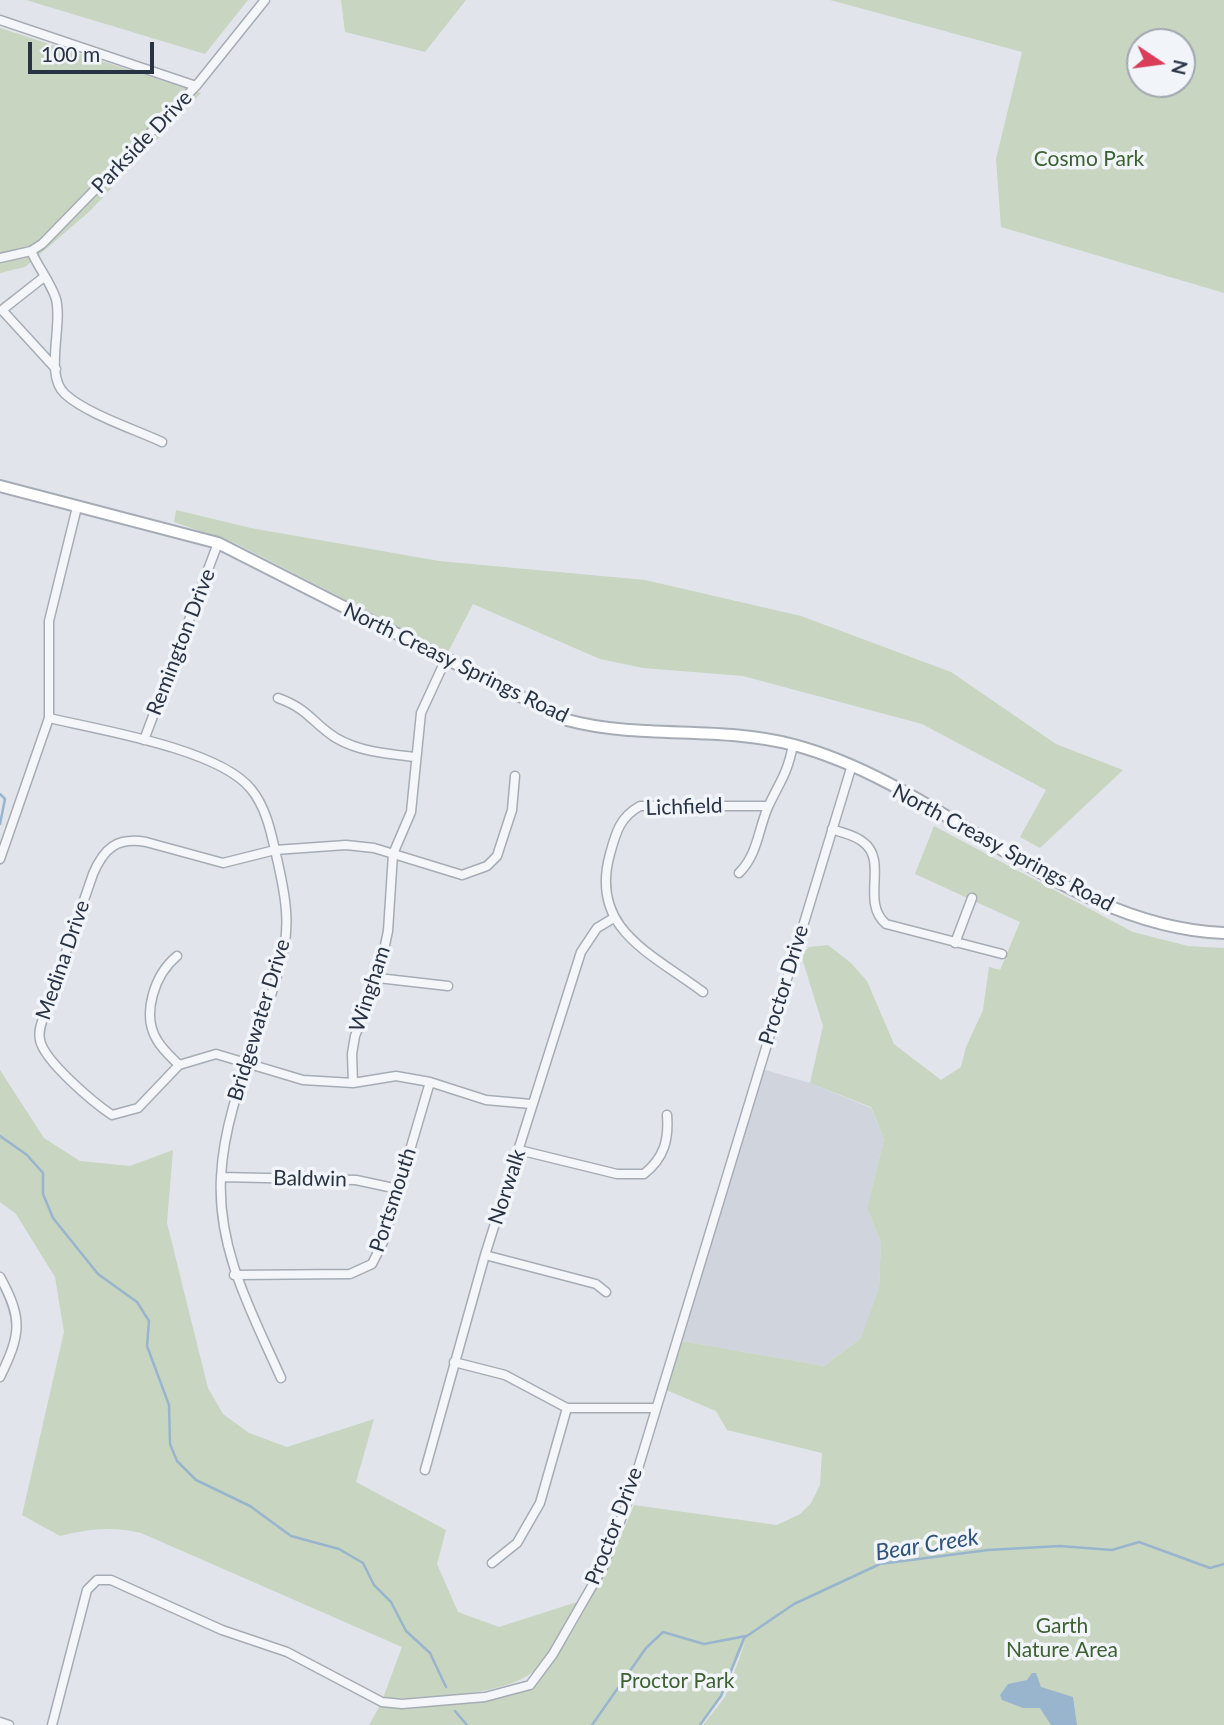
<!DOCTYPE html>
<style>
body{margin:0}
#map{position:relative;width:1224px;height:1725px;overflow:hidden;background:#e1e5eb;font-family:Lato,sans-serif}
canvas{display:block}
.north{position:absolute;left:1126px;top:28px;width:70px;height:70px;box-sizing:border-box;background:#f1f4f8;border:2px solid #a1a7b0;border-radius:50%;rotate:103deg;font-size:19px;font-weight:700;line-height:28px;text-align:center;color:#283344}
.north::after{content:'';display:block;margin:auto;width:24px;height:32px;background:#d93d5a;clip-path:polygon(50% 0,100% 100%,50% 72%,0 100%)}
.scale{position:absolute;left:28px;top:42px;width:126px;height:32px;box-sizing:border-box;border:4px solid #283344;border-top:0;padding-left:9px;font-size:21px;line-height:24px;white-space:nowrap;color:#283344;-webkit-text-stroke:5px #f1f4f8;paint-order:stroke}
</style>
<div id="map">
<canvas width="1224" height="1725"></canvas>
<div class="north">N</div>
<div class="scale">100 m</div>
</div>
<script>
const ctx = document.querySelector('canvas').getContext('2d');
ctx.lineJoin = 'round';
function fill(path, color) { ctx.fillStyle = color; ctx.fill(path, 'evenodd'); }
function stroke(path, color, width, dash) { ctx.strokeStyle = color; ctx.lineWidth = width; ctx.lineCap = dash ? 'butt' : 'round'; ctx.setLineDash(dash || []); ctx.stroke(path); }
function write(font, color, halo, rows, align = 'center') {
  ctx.font = font + ' Lato,sans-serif'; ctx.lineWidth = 7; ctx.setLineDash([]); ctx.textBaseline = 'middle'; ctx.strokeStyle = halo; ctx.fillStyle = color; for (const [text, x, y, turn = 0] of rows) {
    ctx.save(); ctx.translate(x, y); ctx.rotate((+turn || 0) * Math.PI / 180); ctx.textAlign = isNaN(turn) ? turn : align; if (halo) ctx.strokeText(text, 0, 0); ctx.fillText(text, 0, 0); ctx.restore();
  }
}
fill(new Path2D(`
 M762,1069L810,1083L871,1108L884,1139L867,1208L881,1242L879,1289L873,1312L861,1338L824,1366L681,1341Z`), '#cfd4dd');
fill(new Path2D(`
 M26,0H248L205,54Z
 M341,0H466L425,52L345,32Z
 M830,0H1224V293L1001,227L996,159L1022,52ZM1140,42H1182V84H1140Z
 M0,28L201,93L90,211L25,267L0,273Z
 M176,510L251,528L439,561L645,580L801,616L951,672L1056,744L1123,770L1040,848L1020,837L1046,790L922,724L743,676L643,668L600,659L473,604L448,652L237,544L174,522Z
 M934,826L1133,932L1188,946L1224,948V1725H703L725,1697L746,1640L721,1696L700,1725H369L382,1702C422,1708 494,1707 529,1685C566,1662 617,1547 634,1505L777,1525L800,1514L811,1503L820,1485L822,1453L727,1430L716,1411L666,1390L681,1341L824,1366L861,1338L879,1289L881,1242L867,1208L884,1139L871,1107L810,1083L823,1026L801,955L809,947L828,945L851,963L867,981L894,1044L941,1080L961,1067L966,1047L983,1010L989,967L1000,970L1020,922L915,874Z
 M0,1070L44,1138L80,1161L130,1166L173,1150L167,1223L208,1388L223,1414L249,1433L287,1447L374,1419L356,1482L446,1530L437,1564L458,1612L499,1627L577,1602C564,1623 553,1648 538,1667C514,1696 420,1699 383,1698L402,1647L141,1533C112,1526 88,1529 60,1536L22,1515L64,1332L55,1277L16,1214L0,1202Z`), '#c7d5c1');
fill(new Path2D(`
 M1032,1673H1036L1041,1687L1073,1697L1077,1725H1051L1040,1708H1023L1002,1700L1000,1695L1008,1684L1027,1680Z`), '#99b5ce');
stroke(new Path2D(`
 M0,794L5,799L0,824
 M0,1136L27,1155L43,1173V1194L53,1218L98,1274L137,1302L149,1321L147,1346L169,1405L170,1444L177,1461L196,1480L250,1506L291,1536L339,1549L363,1563L374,1585L391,1602L406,1631L430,1653L446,1687
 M455,1711L467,1725
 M592,1725L646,1648L663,1632L704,1644L746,1636
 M700,1725L721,1696L744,1638L794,1604L880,1564L988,1550L1060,1546L1112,1550L1139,1542L1210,1568L1224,1564`), '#99b5ce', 2.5);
const street = new Path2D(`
 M0,20L196,86
 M31,251C38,267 51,283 56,299C63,326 44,375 65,394C87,414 134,429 162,442
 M0,258L31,251L42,244L196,86L265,0
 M44,277L2,310L56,369
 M278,698C309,709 312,723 336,738C360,752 388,754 415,757
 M49,718C100,730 219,749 251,789C268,810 272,838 278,863C284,890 290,920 284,947C268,1025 225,1096 221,1177C217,1250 252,1313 281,1378
 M144,740L218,543
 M515,776L512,810L497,856L487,866L462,875L374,848L346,845L275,850L223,863L146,842C117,837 104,848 93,874L45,1013C42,1022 38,1030 40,1040C44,1061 94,1103 112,1115L138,1108L179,1065L216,1054L303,1080L353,1083L396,1076L430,1082L486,1100L531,1104
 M832,829C842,833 855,835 863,842C889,861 860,902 886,924L1002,954
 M0,859L49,718V621L77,507
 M739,873C758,854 758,830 768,807C780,781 787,775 793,745
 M955,943L972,898
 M177,956C155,974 141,1014 157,1040C162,1049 172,1058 179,1065
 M378,978L448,986
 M703,992C651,953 589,929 610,854C616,832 620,817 640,806H768
 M353,1083L352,1054L355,1036L378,978L388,931L393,854L411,812L421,713L445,661
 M519,1150L617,1174H644C664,1158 669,1140 667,1115
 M221,1177L356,1180L398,1189
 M485,1255L596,1284L606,1292
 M234,1275L350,1274L372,1264L383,1242L430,1082
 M0,1277C23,1319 21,1334 0,1377
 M454,1362L505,1375L567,1408H654
 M425,1470L485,1255L581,952L597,928L612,919
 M492,1563L517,1543L540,1503L567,1408
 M0,1722L9,1725
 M52,1725L87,1590L97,1580H111L222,1630L287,1652L382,1702L402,1704L485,1697L530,1685L553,1654L603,1567L630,1495L852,765`);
const secondary = new Path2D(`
 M0,486L218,543L567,720C641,740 720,725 794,745C944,785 1064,927 1224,933`);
stroke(street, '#a6acb6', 11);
stroke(secondary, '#a6acb6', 14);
stroke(street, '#f4f6f9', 8);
stroke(secondary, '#fff', 10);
write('21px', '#283344', '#f1f4f8', [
 ["Parkside Drive",142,142,-46],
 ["Remington Drive",181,642,-69],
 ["North Creasy Springs Road",456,663,26],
 ["Lichfield",684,807,-2],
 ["North Creasy Springs Road",1003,848,28],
 ["Medina Drive",63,960,-71],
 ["Proctor Drive",784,985,-73],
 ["Wingham",370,989,-72],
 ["Bridgewater Drive",259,1020,-73],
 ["Baldwin",310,1179,1],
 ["Norwalk",507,1187,-72],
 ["Portsmouth",393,1200,-72],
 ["Proctor Drive",614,1526,-69]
]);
write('21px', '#3e6134', '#f1f4f8', [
 ["Cosmo Park",1089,159],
 ["Garth",1062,1626],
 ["Nature Area",1062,1650],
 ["Proctor Park",677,1681]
]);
write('italic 23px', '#2e547c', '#f1f4f8', [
 ["Bear Creek",927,1545,-9]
]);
</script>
